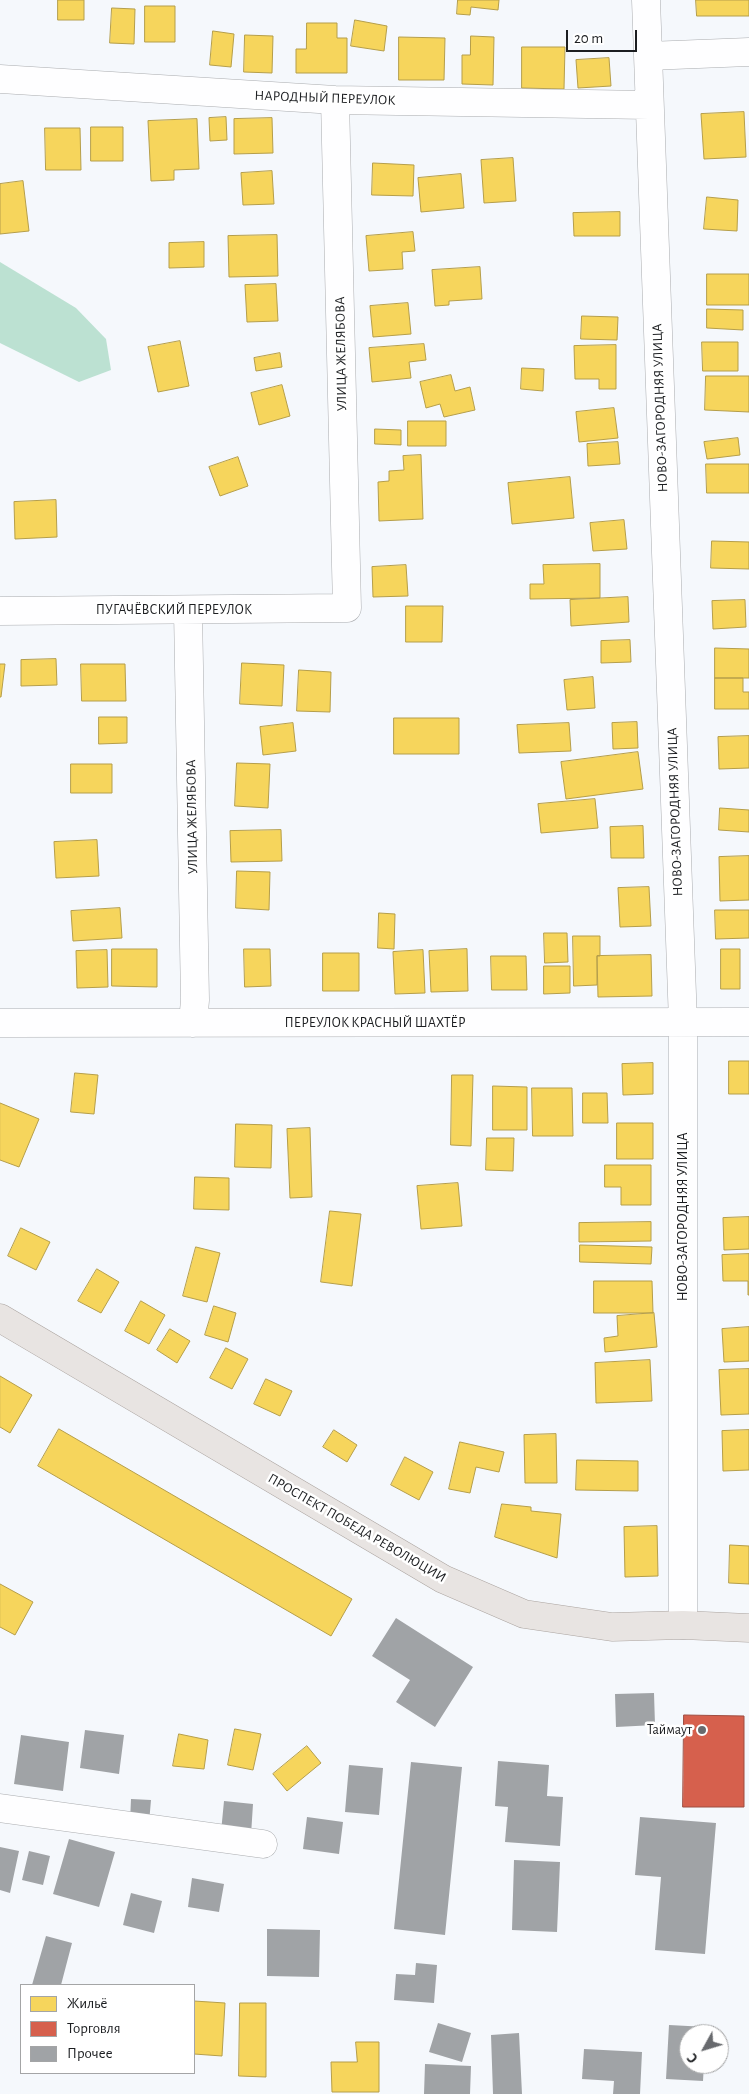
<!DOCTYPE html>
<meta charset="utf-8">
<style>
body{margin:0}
#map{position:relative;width:749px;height:2094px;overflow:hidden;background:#f5f8fc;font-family:"Alegreya Sans",sans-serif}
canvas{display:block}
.legend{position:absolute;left:20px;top:1984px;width:175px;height:90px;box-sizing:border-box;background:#fff;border:1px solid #a4a5a6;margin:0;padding:6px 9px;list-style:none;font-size:15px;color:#1c1e21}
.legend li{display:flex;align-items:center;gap:10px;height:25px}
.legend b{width:25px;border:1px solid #a4a5a6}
.north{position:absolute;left:679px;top:2024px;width:50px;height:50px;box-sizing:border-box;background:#fff;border:1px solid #a4a5a6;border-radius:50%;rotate:231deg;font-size:14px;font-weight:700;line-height:20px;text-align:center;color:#1c1e21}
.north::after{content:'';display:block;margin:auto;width:18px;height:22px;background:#686a6e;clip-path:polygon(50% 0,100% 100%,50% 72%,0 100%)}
.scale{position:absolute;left:566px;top:30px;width:71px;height:22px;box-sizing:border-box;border:2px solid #1c1e21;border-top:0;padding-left:6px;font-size:15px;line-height:18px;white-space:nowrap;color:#1c1e21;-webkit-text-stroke:4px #fff;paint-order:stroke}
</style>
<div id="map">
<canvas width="749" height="2094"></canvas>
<ul class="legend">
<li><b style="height:14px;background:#f6d55c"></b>Жильё</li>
<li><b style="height:14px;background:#d6604d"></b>Торговля</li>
<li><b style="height:14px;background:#a0a3a6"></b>Прочее</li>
</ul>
<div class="north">С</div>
<div class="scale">20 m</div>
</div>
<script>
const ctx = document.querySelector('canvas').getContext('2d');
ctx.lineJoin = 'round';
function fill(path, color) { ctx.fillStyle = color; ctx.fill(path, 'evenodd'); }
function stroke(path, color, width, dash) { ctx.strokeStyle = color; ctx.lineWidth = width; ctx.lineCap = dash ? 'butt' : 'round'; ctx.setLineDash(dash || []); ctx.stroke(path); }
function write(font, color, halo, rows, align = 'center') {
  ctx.font = font + ' "Alegreya Sans",sans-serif'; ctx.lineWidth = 5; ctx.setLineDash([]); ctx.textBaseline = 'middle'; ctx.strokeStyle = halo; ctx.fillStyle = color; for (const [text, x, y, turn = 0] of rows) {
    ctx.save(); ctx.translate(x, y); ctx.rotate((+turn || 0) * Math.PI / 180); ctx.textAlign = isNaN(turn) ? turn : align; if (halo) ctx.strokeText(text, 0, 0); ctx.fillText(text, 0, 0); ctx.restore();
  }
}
fill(new Path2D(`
 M0,262L76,308L106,339L111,370L79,382L0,343Z`), '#bce1d2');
const homes = new Path2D(`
 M58,0H84V20H58Z
 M458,0H499L498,10L471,7L470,15L457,14Z
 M696,0H749V16H697Z
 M145,6H175V42H145Z
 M112,8L135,9L134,44L110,43Z
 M355,20L387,26L384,51L351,46Z
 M307,23H337V38H347V73H296V49H306Z
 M213,31L234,34L231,67L210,65Z
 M245,35L273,36L272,73L244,72Z
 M471,36L494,37L493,85L462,84V55H470Z
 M399,37L445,38L444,80H399Z
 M522,47H565L564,89L522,88Z
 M609,58L611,86L578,88L576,60Z
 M744,112L746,157L704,159L701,114Z
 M226,117L227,140L210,141L209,118Z
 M272,118L273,153L234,154V119Z
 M197,119L199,169L174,170V180L151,181L148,121Z
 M91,127H123V161H91Z
 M45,128H80L81,170H46Z
 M513,158L516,201L484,203L481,160Z
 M373,163L414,165L413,196L372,195Z
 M272,171L274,204L243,205L241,173Z
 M461,174L464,208L421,212L418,178Z
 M23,181L29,231L0,234V184Z
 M707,197L738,200L737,231L704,229Z
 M620,212V236H574L573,213Z
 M413,232L415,251L402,252L403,269L369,271L366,236Z
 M277,235L278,276L229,277L228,236Z
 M204,242V267L169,268V243Z
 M480,267L482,299L449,301V305L435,306L432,270Z
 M707,274H749V305H707Z
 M276,284L278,321L247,322L245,285Z
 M408,303L411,334L373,337L370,306Z
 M707,309L743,310V330L707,328Z
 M582,316L618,317L617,340L581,339Z
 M180,341L189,386L158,392L148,347Z
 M702,342H738V371H703Z
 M424,344L426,360L409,362L411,378L372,382L369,348Z
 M616,345V389H599V379H575L574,346Z
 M280,353L282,367L256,371L254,358Z
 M522,368L544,369L543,391L521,389Z
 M451,375L455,391L470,387L475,410L444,417L440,404L426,408L420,382Z
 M706,376H749V412L705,410Z
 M282,385L290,416L259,425L251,393Z
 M614,408L618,438L579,442L576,412Z
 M408,421H446V446H408Z
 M375,429L401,430V445L375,444Z
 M738,438L740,455L707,459L704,442Z
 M618,442L620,464L588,466L587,444Z
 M421,455L423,519L379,521L378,482L389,481V471L404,470L403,456Z
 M238,457L248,486L220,496L209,467Z
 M706,464H749V493H707Z
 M570,477L574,518L512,524L508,483Z
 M56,500L57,537L15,539L14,502Z
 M624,520L627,549L593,551L590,523Z
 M712,541L749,542V569L711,568Z
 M600,564V598L530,599V584H544L543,565Z
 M406,565L408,596L373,597L372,567Z
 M628,597L629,622L571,626L570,600Z
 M745,600L746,627L713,629L712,601Z
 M406,606H443L442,642H406Z
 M630,640L631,662L601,663V641Z
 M715,648L749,649V678H715Z
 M56,659L57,685L21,686V660Z
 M242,663L284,665L282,706L240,704Z
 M0,664H5L1,697H0Z
 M81,664H125L126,701H82Z
 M299,670L331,672L330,712L297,711Z
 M593,677L595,708L567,710L564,680Z
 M715,678H743V692H749V709H715Z
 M99,717H127V743L99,744Z
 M394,718H459V754H394Z
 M637,722L638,748L613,749L612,723Z
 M293,723L296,751L263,755L260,727Z
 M569,723L571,751L519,753L517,725Z
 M749,736V768L719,769L718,737Z
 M638,752L643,789L566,799L561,762Z
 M237,763L270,764L268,808L235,806Z
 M71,764H112V793H71Z
 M595,799L598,828L541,833L538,804Z
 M720,808L749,810V832L719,830Z
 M643,826L644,858H611L610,827Z
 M281,830L282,861L231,862L230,831Z
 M97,840L99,876L56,878L54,842Z
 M749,856V900L720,901L719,857Z
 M237,871L270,872L269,910L236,908Z
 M649,887L651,926L620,927L618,888Z
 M120,908L122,938L73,941L71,911Z
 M715,910H749V938L716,939Z
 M379,913L395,914L394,949L378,948Z
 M544,933H567L568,962L545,963Z
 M573,936H600V956H597V985L574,986Z
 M112,949H157V987L112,986Z
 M244,949H270L271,986L245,987Z
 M467,949L468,991L431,992L429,951Z
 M721,949H740V989H721Z
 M107,950L108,987L77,988L76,951Z
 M423,950L425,993L395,994L393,952Z
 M323,953H359V991H323Z
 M651,955L652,996L598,997L597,956Z
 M491,956H526L527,990H492Z
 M544,966H570V993L544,994Z
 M729,1061H749V1094H729Z
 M653,1063V1094L623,1095L622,1064Z
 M75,1073L98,1075L94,1114L71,1112Z
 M452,1075H473L471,1146L451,1145Z
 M493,1086L527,1087V1130H493Z
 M532,1088H572L573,1136H533Z
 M583,1093H607L608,1123H583Z
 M0,1103L39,1119L19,1167L0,1160Z
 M617,1123H653V1159H617Z
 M236,1124L272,1125L271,1168L235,1167Z
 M310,1128L312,1197L290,1198L287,1129Z
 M487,1138H514L513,1171L486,1170Z
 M605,1165H651V1205H621V1187H605Z
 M195,1177L229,1178V1210L194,1209Z
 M458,1183L462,1226L421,1229L417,1186Z
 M330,1211L361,1214L352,1286L321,1282Z
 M749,1217V1249L724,1250L723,1218Z
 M651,1222V1241L579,1242V1223Z
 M21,1228L50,1242L36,1270L8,1256Z
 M580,1245L652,1247L651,1264L580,1262Z
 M196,1247L220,1253L207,1302L183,1296Z
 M749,1254V1295H748V1281H723L722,1255Z
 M97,1269L119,1282L101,1313L78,1301Z
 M594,1281H652L653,1313H594Z
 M141,1301L165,1315L149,1344L125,1331Z
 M214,1306L236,1313L228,1342L205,1335Z
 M654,1313L657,1347L605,1352L604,1338L618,1336L617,1316Z
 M749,1327V1361L724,1362L722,1329Z
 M170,1329L190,1341L177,1363L157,1350Z
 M226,1348L248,1359L232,1389L210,1378Z
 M650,1360L652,1401L596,1403L595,1363Z
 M749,1369V1414L721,1415L719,1370Z
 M0,1376L32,1395L10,1433L0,1427Z
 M266,1379L292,1391L280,1416L254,1404Z
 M59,1429L352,1599L331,1636L38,1466Z
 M334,1430L357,1445L347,1462L323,1447Z
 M749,1430V1470L723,1471L722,1431Z
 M556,1434L557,1483H525L524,1435Z
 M460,1442L504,1452L499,1472L476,1467L470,1493L449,1489Z
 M405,1457L433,1472L419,1500L391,1485Z
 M577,1460L638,1461V1491L576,1490Z
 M502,1504L531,1507V1511L561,1514L557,1558L495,1537Z
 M657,1526L658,1576L625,1577L624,1527Z
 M730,1545L749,1546V1584L729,1583Z
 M0,1584L33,1602L15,1635L0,1627Z
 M235,1729L261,1734L253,1770L228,1765Z
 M179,1734L208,1740L204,1769L173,1766Z
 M307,1746L321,1763L287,1791L273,1774Z
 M194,2001L225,2003L222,2056L194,2054Z
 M240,2003H266V2077L239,2076Z
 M356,2042H379V2092H332L331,2062H357Z`);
fill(homes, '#f6d55c');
stroke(homes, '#b59e4a', 1);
const shops = new Path2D(`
 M684,1715L744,1716V1807H683Z`);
fill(shops, '#d6604d');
stroke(shops, '#9e4c40', 1);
fill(new Path2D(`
 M396,1618L473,1667L435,1727L396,1702L410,1680L372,1656Z
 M654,1693L655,1725L616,1727L615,1694Z
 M85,1730L124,1735L119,1774L80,1768Z
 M21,1735L69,1742L63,1791L14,1784Z
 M498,1761L549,1765L547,1796L563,1797L560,1846L505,1842L508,1807L495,1806Z
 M411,1762L462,1767L445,1935L394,1929Z
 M349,1765L383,1768L379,1815L345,1812Z
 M131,1799L151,1800L149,1823L130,1822Z
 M224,1801L253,1804L251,1835L221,1832Z
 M307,1817L343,1822L339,1854L303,1849Z
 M640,1817L716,1823L705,1954L655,1950L661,1877L635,1875Z
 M69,1839L115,1852L99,1907L53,1894Z
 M0,1847L19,1851L10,1893L0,1890Z
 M29,1851L50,1856L43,1885L22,1880Z
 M514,1860L560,1862L557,1932L512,1930Z
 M192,1878L224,1884L219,1912L188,1907Z
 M131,1893L162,1901L154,1933L123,1925Z
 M267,1929L320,1930L319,1977L267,1976Z
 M46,1936L72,1943L61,1985H32Z
 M416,1963L437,1965L434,2003L394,2000L396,1974L415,1975Z
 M438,2023L471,2033L462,2062L429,2052Z
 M669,2025L707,2027L706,2034H689V2064H704L703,2081L666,2079Z
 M519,2033L522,2094H493L491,2035Z
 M584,2049L642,2052L640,2094H613L614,2081L582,2079Z
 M425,2064L471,2066L470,2094H424Z`), '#a0a3a6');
const minor = new Path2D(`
 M646,0L683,1022V1625
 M648,56L749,52
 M0,79L335,100L649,105
 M0,611L347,608L335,100
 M188,611L195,1000L193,1023
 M0,1023L749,1022
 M0,1808L263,1844`);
const major = new Path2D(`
 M0,1318L443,1579L524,1614L612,1627L683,1625L749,1628`);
stroke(minor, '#aaacaf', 29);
stroke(major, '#aba4a0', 29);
stroke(minor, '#fefeff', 28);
stroke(major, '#e8e4e2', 28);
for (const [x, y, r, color] of [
 [702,1730,5,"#686a6e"]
]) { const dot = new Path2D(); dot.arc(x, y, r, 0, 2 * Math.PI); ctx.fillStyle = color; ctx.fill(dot); stroke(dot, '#fff', 2); }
write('14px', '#1c1e21', '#fff', [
 ["НАРОДНЫЙ ПЕРЕУЛОК",325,98,2],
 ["УЛИЦА ЖЕЛЯБОВА",341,354,-91],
 ["НОВО-ЗАГОРОДНЯЯ УЛИЦА",660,408,-92],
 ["ПУГАЧЁВСКИЙ ПЕРЕУЛОК",174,610],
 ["НОВО-ЗАГОРОДНЯЯ УЛИЦА",675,812,-92],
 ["УЛИЦА ЖЕЛЯБОВА",192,817,-91],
 ["ПЕРЕУЛОК КРАСНЫЙ ШАХТЁР",375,1023],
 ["НОВО-ЗАГОРОДНЯЯ УЛИЦА",683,1217,-90],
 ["ПРОСПЕКТ ПОБЕДА РЕВОЛЮЦИИ",357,1528,30]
]);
write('14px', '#1c1e21', '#fff', [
 ["Таймаут",692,1730]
], 'right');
</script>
